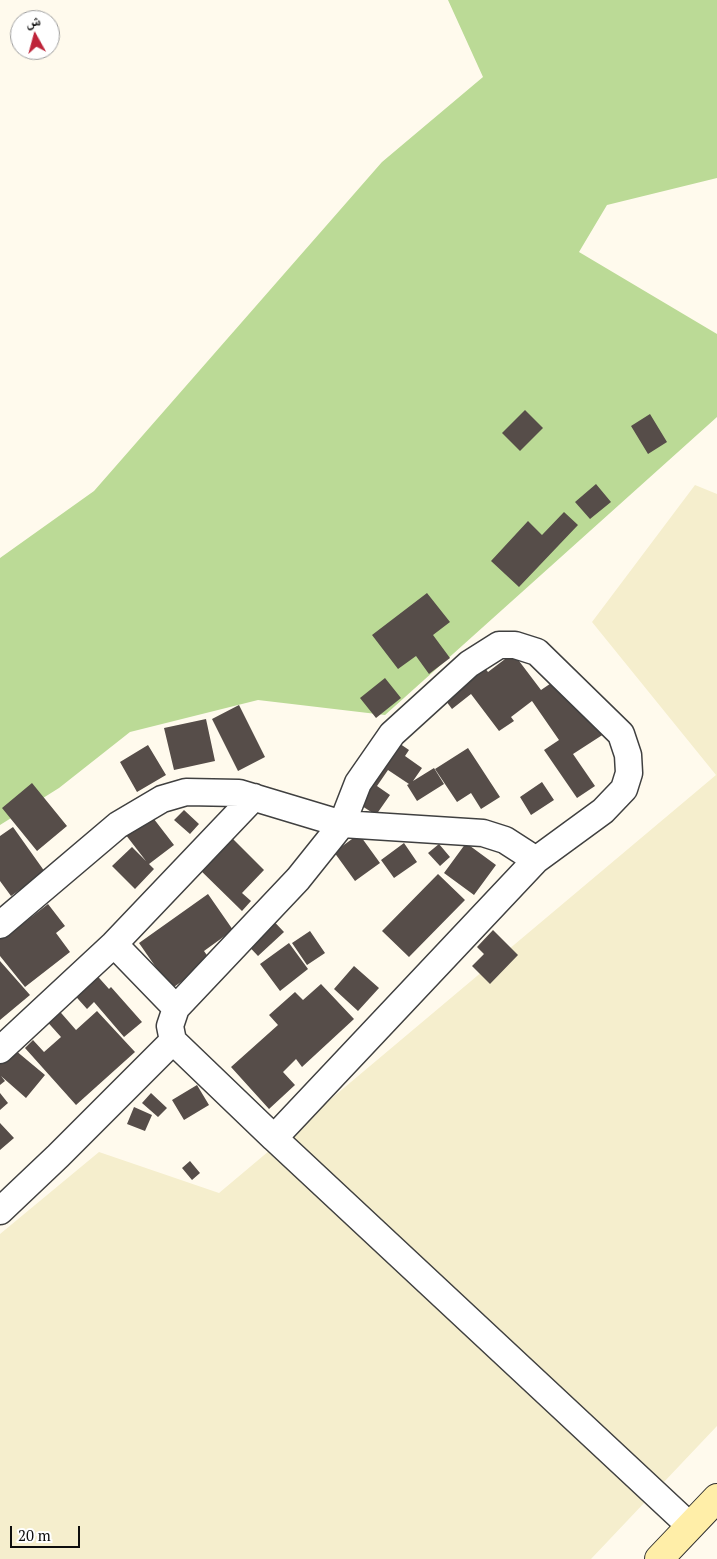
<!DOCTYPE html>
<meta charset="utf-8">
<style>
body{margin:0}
#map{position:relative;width:717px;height:1559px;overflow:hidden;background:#fffaed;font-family:"PT Serif","Noto Naskh Arabic",serif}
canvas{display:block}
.north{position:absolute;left:10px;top:10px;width:50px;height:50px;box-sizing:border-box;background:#fff;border:1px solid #9e9e9e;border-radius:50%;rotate:353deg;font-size:14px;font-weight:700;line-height:20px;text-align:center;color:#0d0d0d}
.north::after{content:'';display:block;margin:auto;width:18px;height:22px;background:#be2439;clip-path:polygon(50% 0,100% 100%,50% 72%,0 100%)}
.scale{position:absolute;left:10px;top:1526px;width:70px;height:22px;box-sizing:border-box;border:2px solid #0d0d0d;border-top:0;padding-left:6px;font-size:15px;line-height:18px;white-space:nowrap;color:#0d0d0d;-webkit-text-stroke:4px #fff;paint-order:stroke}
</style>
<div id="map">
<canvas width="717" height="1559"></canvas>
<div class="north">ش</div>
<div class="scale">20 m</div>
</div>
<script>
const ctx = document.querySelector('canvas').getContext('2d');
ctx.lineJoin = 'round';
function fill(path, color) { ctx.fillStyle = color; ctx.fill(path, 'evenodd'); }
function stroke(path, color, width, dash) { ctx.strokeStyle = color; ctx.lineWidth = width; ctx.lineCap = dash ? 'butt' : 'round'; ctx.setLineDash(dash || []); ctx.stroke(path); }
fill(new Path2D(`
 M695,485L717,494V1426L591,1559H0V1234L99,1152L219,1193L716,775L592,622Z`), '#f5eecd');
fill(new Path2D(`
 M448,0H717V178L607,205L579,252L717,334V417L385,715L258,700L130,732L59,788L0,825V558L94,491L382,162L483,77Z`), '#bbda96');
fill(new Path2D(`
 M525,410L543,428L520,451L502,433Z
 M650,414L667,442L648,454L631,426Z
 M596,484L611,502L590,519L575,502Z
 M564,512L578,525L519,587L491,561L528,521L542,535Z
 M427,593L450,622L433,635L450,658L429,674L416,656L398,669L372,635Z
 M472,651L488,672L513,653L541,690L566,673L607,732L573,754L595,786L577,798L544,750L559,740L532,701L511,717L514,721L499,731L471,694L452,709L431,681Z
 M385,678L401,698L376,718L360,698Z
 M239,705L265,757L238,771L212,719Z
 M206,719L215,761L174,770L164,728Z
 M393,739L409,750L405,756L422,768L413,781L434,768L444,784L417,801L407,785L409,784L388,770L377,786L390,795L376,815L351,799Z
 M148,745L166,775L137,792L120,762Z
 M468,748L500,797L481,809L471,793L457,802L435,769Z
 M542,782L554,800L531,815L520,797Z
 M32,783L67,826L37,851L2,808Z
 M147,810L174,845L149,864L154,869L135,889L112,866L132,847L146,861L122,830Z
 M184,810L199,824L190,834L174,820Z
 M13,827L45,872L11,896L0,881V836Z
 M226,832L264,870L242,893L251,901L242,911L194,864Z
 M359,834L380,863L355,881L334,852Z
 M404,843L417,862L394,878L381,860Z
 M466,843L496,865L474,895L444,873Z
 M439,844L450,857L440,866L428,853Z
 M438,874L465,900L409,957L382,931Z
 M208,894L233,930L204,951L211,961L171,989L139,943Z
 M48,904L65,926L56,933L70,952L25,987L0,956V921L5,917L16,929Z
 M265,912L284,932L258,956L240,937Z
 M493,930L518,955L490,984L472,966L484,954L477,947Z
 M310,931L325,953L307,965L292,943Z
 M289,943L308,969L280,991L260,964Z
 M0,961L30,995L0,1020Z
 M84,961L109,989L111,987L142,1022L124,1037L94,1002L87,1009L62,981Z
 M354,966L379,988L358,1011L334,989Z
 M321,984L354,1019L302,1067L296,1059L283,1072L295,1085L269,1109L231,1067L278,1025L269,1015L295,992L303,1000Z
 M55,1006L76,1030L97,1011L135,1052L76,1105L25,1048L33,1040L44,1052L61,1037L43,1017Z
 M9,1045L45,1075L26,1098L1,1076L5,1081L0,1085V1055Z
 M197,1085L209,1105L184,1120L172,1100Z
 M0,1093L8,1103L0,1110Z
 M151,1093L167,1108L158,1117L142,1103Z
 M134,1107L152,1115L145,1131L127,1124Z
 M0,1123L14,1138L0,1150Z
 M190,1161L200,1173L192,1180L182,1168Z`), '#564d49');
const street = new Path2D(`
 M0,925L118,825L162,799L186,792L239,793L342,824L483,833L505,840L536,860L274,1138L690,1526
 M176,1008L114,944L254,797
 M0,1050L114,944
 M274,1138L173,1041L170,1026L176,1008L298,879L342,824L358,783L392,734L469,664L499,645H515L537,652L621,734L628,755L629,773L624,789L603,811L536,860
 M0,1211L58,1156L173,1041`);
const secondary = new Path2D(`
 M659,1559L717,1498`);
stroke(street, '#404040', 29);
stroke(secondary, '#2f2f2f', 30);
stroke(street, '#fff', 26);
stroke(secondary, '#ffeea8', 28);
</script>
